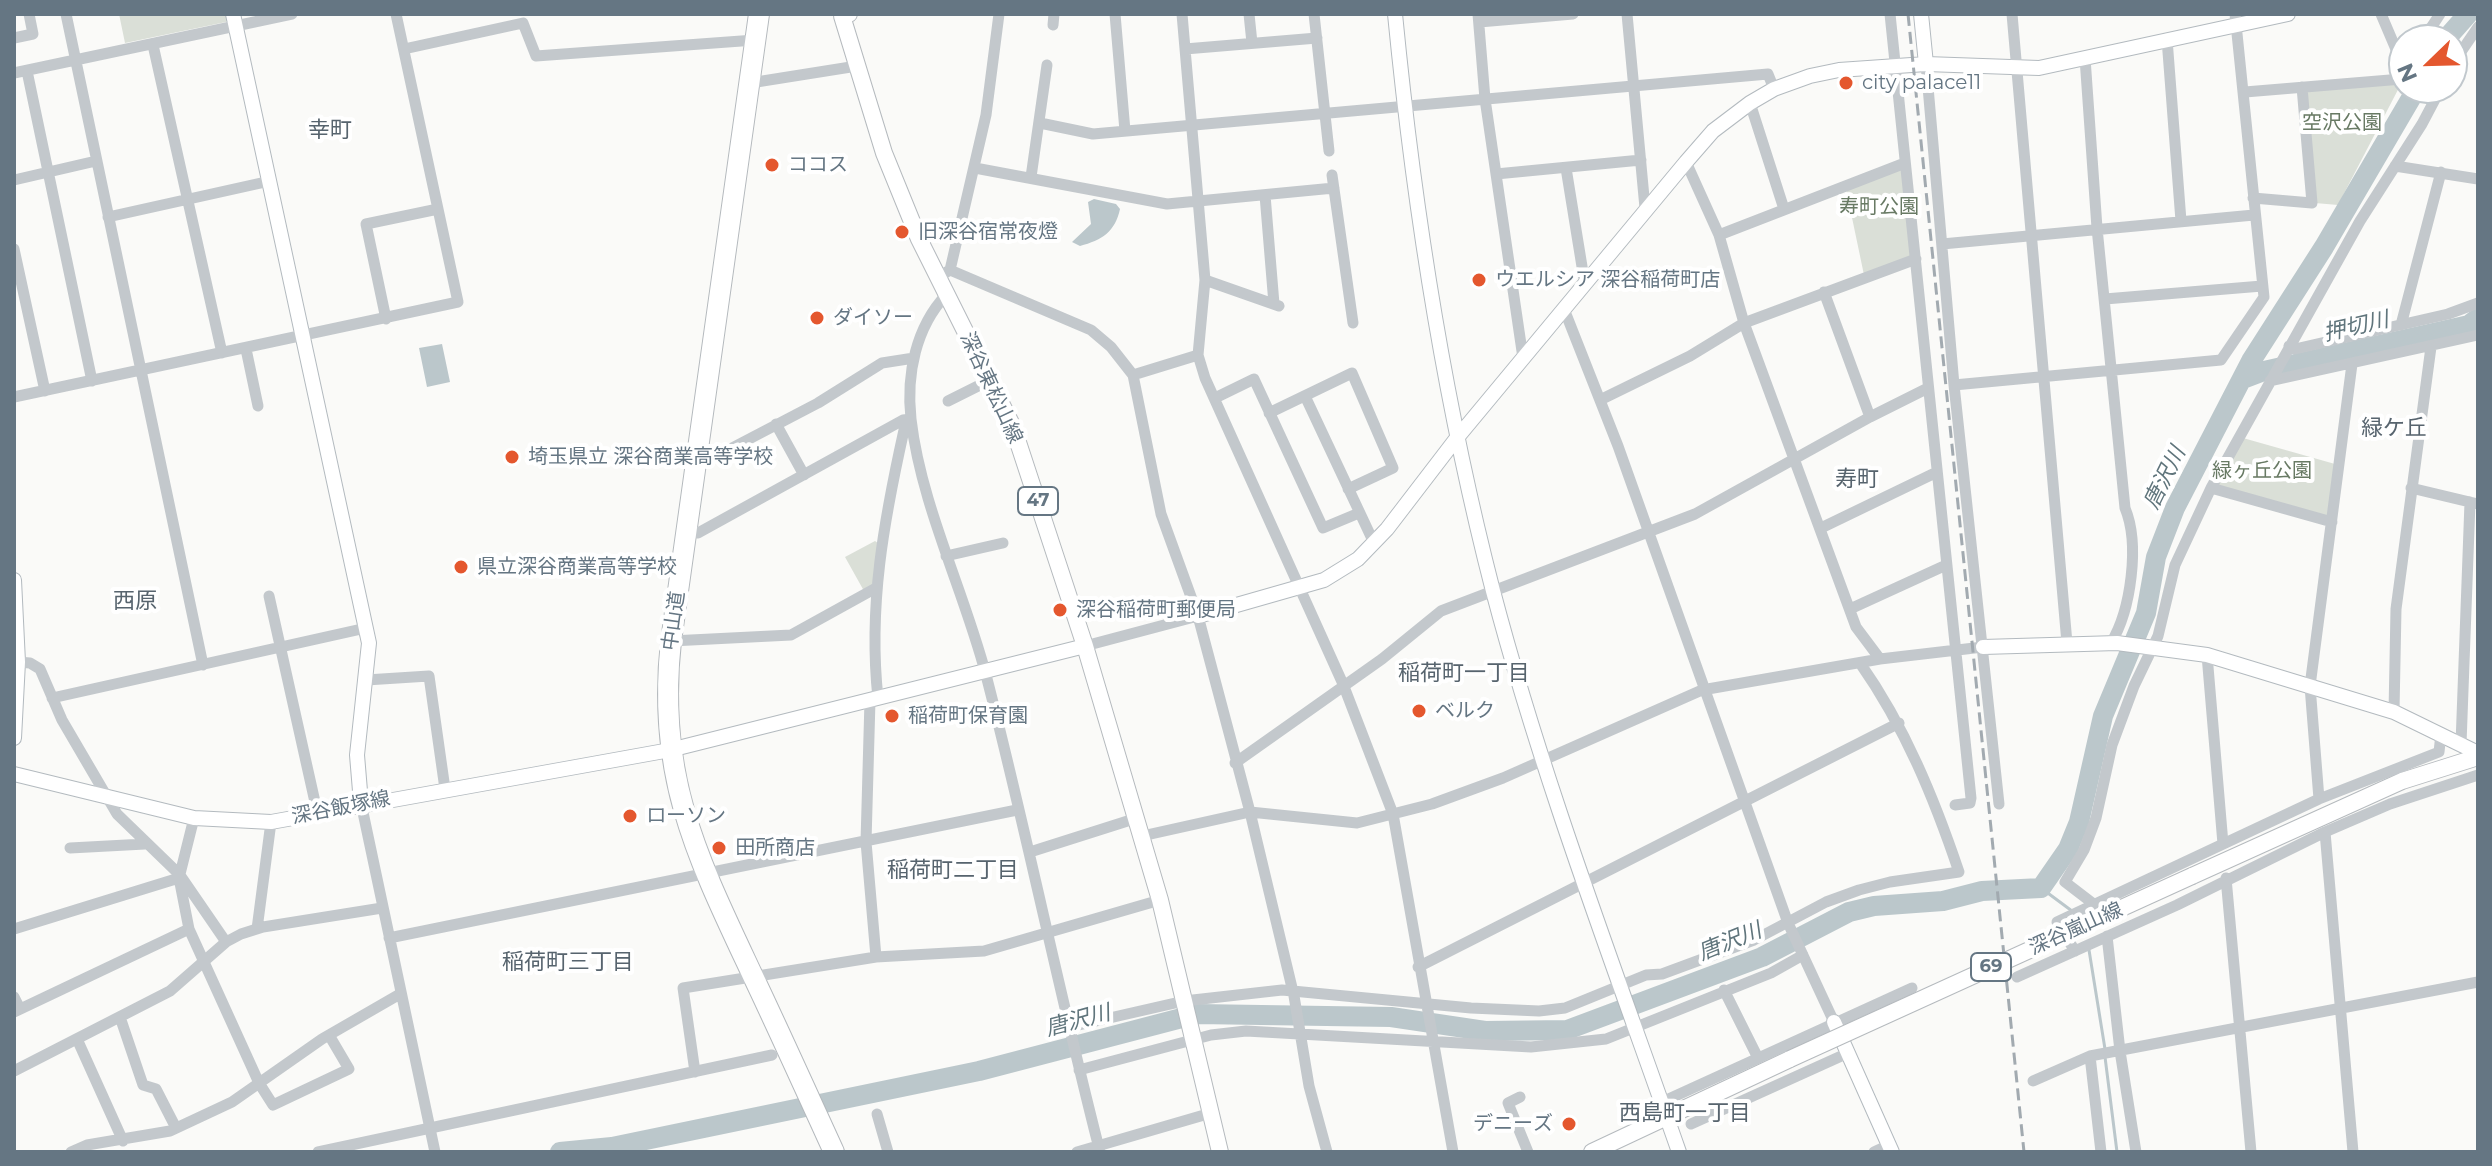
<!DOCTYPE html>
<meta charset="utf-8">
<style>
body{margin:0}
#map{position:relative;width:2492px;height:1166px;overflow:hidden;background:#fafaf8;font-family:Montserrat,sans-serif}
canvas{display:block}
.frame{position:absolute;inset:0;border:16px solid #657683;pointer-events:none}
.north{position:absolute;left:2388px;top:24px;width:80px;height:80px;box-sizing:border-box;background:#fff;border:2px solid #c1c8cd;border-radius:50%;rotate:247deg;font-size:22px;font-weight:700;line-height:32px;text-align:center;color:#657683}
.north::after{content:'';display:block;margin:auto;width:28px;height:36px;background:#e4572e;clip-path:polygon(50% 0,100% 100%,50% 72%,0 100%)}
</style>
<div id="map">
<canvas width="2492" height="1166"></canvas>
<div class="frame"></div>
<div class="north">N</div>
</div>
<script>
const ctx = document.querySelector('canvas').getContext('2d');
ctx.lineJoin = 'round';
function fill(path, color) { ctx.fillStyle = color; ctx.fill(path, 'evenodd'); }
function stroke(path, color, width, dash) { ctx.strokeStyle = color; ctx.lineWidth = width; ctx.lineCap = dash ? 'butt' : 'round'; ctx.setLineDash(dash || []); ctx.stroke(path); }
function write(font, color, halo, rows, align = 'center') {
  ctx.font = font + ' Montserrat,"Noto Sans JP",sans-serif'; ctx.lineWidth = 8; ctx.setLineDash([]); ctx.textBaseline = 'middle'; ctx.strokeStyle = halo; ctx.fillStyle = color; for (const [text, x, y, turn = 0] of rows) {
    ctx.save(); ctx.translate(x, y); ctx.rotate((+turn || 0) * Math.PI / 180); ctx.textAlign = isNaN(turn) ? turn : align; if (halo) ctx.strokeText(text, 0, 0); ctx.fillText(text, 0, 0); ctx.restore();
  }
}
fill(new Path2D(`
 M119,14H228L229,17L226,22L125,43Z
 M2402,82L2338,205L2315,203L2303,90Z
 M1903,167L1913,257L1864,275L1846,189Z
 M2243,438L2335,464L2328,517L2217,486Z
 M875,541L878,543L875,584L864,591L845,557Z`), '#dadfd7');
fill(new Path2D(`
 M1094,199L1116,204L1120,209C1115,232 1102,240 1080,246L1072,242L1091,224L1088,202Z
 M442,344L450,382L427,387L419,348Z`), '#bbc7cb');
stroke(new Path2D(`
 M2041,888L2072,911
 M2089,950L2105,1049
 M2105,1057L2117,1152`), '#bbc7cb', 3);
stroke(new Path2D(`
 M2445,40L2468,14
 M2243,379L2264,371L2469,325L2478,318
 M560,1152L612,1147L979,1071L1197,1014L1391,1017L1485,1031L1567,1030L1762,957L1849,912L1874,906L1943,901L1982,891L2041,888L2068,849L2079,822L2103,716L2146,613L2156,557L2175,508L2251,361L2324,247L2417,88`), '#bbc7cb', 20);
const secondary = new Path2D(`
 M233,14L369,643L357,755L361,803
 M1395,14C1414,209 1444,401 1493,591C1543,781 1614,966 1679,1152
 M1921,14L1926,64
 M14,580L18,662L14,738
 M1198,616L1324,580L1358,559L1387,529L1456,439L1686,162L1713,131L1750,103L1774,89L1810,76L1839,70L1926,64L2039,68L2288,14
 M1983,647L2117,643L2207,655L2394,712L2478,753
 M14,774L194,818L271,822L670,750L1085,646
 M1834,1022L1892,1152`);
const primary = new Path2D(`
 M849,14L842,16L884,153L919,239L1013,427L1085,646L1160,900L1220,1152
 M2192,876L2402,781L2478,757
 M1592,1152L1790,1059`);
const highway = new Path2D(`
 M759,14L671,641C656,776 697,857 752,974C780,1033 807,1093 834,1152`);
stroke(secondary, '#b3babf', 16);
stroke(primary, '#b5babe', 18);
stroke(highway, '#b4b9bd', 22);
stroke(new Path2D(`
 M66,14L203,665
 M1115,14L1125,131
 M1182,14L1205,280L1198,355L1205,378L1343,684L1393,814L1453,1152
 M1249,14L1252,43
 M1314,14L1329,151
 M1478,14L1485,99L1523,358
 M1627,14L1645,208
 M1890,14L1971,798L1970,803L1955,805
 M2012,14L2067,643
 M2381,14L2404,68
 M1479,22L1573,14
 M1053,25L1054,14
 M14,38L33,34L29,14
 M2167,39L2181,221
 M2423,40L2440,14
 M153,45L222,353
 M404,49L523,23L536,56L755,40
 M1185,49L1317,38
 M2085,58L2097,228L2125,508C2140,544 2131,610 2111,643
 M1926,64L1954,385L1999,804
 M2452,65L2478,27
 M27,71L92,381
 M14,73L292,14
 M750,83L857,66
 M2245,92L2402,79L2404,76
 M1750,103L1784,209
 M1040,123L1093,134L1768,74L1774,89
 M1686,162L1719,235L1744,323L1856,627L1880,659
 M2395,166L2478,179
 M975,168L1167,204L1334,188
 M1566,168L1585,285
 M1496,174L1641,160
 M1332,175L1353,323
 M1031,177L1047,65
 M14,180L96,161
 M1265,195L1274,304
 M2253,198L2312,203L2302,87
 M108,217L270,181
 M1719,235L1905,163
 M1942,244L2254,215
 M14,249L45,391
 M950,270L1091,330L1111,347L1133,375L1161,514L1198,616L1250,812L1294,996L1309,1086L1327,1152
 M945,273L950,270L986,115L999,14
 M1205,280L1279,306
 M1824,292L1870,417
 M946,295C916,327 906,374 911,419C921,505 964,591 986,675C1027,833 1059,993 1100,1152
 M2105,299L2262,286
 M1564,309L1618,446L1788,923L1834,1022
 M386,319L366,224L438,209
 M2401,325L2441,172
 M2289,346L2295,349L2448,314L2478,303
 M246,349L258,406
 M1133,375L1198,355
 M2270,381L2478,335
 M1954,385L2221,360L2264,297L2235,14
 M1305,396L1374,543
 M14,397L458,302L396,14
 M1215,398L1254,379L1323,528L1359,513
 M1600,400L1690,356L1744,323L1916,259
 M948,401L990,380
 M1269,413L1352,373L1393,468L1348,489
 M776,424L804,475
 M697,458L709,460L818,403L882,363L914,358
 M2211,488L2332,522
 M2411,488L2478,504
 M1821,528L1937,472
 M687,532L698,533L903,420L911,419
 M946,556L1003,543
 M269,596L317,811
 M1850,609L1944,566
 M671,641L791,635L876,588
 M1085,646L1198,616
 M2207,655L2223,844
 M18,662L30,663L40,669L62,720L117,814L180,875L226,942
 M366,680L429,676L445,789
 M52,698L366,628
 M878,698C868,606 884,520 904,430L911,419
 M870,700L866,842L876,957
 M2394,712L2396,609L2431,347
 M2461,744L2470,502
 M1235,763L1382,659L1441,611L1695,514L1870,417L1928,388
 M2319,799L2310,686L2352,364
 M361,803L435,1152
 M194,818L179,878L189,929L259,1083L273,1105L349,1069L329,1035
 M2325,832L2353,1152
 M1142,836L1250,812L1357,823L1432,804L1503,778L1702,690L1880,659L1983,647
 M70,848L145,844
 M1030,852L1137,818
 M2226,878L2251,1152
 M2095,905L2065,882L2084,850L2096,818L2112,745L2134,686L2158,636L2175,565L2211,488L2360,221L2422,124L2441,88
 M14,929L179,878
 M257,929L271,822
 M2107,936L2120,1051L2136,1152
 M389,938L1017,810
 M2075,951L2057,922L2319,799L2439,752L2441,734
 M1418,967L1899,723
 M2017,977L2177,905L2325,832L2390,804L2478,775
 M1724,990L1758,1058
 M14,997L20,1009
 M14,1012L189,929
 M120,1017L143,1085L156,1089L176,1128
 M1070,1027L1184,1001L1282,990L1471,1008L1539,1011L1565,1008L1646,975L1662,974L1754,940L1826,902L1859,890L1890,882L1959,872C1934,798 1905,727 1860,663
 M77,1039L123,1141
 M2090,1056L2101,1152
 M1079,1070L1211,1035L1246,1031L1531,1047L1606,1039L1771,973L1803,955
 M14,1071L170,991L226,942L241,934L263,927L382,908
 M695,1072L683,988L876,957L984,951L1160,900
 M2033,1081L2090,1056L2478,982
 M1520,1097L1508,1103L1528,1152
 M1662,1102L1912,988
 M877,1114L888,1152
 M1691,1124L1848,1053
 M71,1152L87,1145L170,1131L232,1102L322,1039L400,994
 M318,1152L772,1055
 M1077,1152L1211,1113
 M1874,1152L1889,1145`), '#c3c8cc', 11);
stroke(secondary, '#fff', 14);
stroke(primary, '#fff', 16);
stroke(highway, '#fff', 20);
stroke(new Path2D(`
 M1908,14L2024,1152`), '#a2aab0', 3, [12, 6]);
const primaryBridge = new Path2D(`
 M1790,1059L2192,876`);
stroke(primaryBridge, '#b5babe', 18, []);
stroke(primaryBridge, '#fff', 16);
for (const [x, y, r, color] of [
 [1846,83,8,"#e4572e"],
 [772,165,8,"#e4572e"],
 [902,232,8,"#e4572e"],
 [1479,280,8,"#e4572e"],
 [817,318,8,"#e4572e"],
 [512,457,8,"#e4572e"],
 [461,567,8,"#e4572e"],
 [1060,610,8,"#e4572e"],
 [1419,711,8,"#e4572e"],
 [892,716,8,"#e4572e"],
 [630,816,8,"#e4572e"],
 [719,848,8,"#e4572e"],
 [1569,1124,8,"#e4572e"]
]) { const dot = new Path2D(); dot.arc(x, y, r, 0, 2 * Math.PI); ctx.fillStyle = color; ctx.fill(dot); stroke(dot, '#fff', 3); }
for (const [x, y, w] of [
 [1038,501,40],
 [1991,967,40]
]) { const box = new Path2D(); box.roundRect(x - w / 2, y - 14, w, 28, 6); ctx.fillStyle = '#fff'; ctx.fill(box); stroke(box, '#657683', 2); }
write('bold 18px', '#657683', null, [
 ["47",1038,501],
 ["69",1991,967]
]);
write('20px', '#657683', '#fff', [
 ["city palace11",1862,83],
 ["ココス",788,165],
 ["旧深谷宿常夜燈",918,232],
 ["ウエルシア 深谷稲荷町店",1495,280],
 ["ダイソー",833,318],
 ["埼玉県立 深谷商業高等学校",528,457],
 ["県立深谷商業高等学校",477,567],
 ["深谷稲荷町郵便局",1076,610],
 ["ベルク",1435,711],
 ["稲荷町保育園",908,716],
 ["ローソン",646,816],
 ["田所商店",735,848],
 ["デニーズ",1553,1124,"right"]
], 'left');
write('20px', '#687a64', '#fff', [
 ["空沢公園",2342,123],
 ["寿町公園",1879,207],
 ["緑ヶ丘公園",2262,471]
]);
write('20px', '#657683', '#fff', [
 ["深谷東松山線",991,388,65],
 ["中山道",674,621,-82],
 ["深谷飯塚線",341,808,-11],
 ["深谷嵐山線",2076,929,-24]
]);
write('22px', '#57646e', '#fff', [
 ["幸町",330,131],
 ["緑ケ丘",2394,429],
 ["寿町",1857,480],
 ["西原",135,602],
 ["稲荷町一丁目",1464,674],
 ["稲荷町二丁目",953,871],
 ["稲荷町三丁目",568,963],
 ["西島町一丁目",1685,1114]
]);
write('italic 22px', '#60757c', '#fff', [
 ["押切川",2356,327,-13],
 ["唐沢川",2165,478,-64],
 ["唐沢川",1730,942,-22],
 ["唐沢川",1078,1021,-15]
]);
</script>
